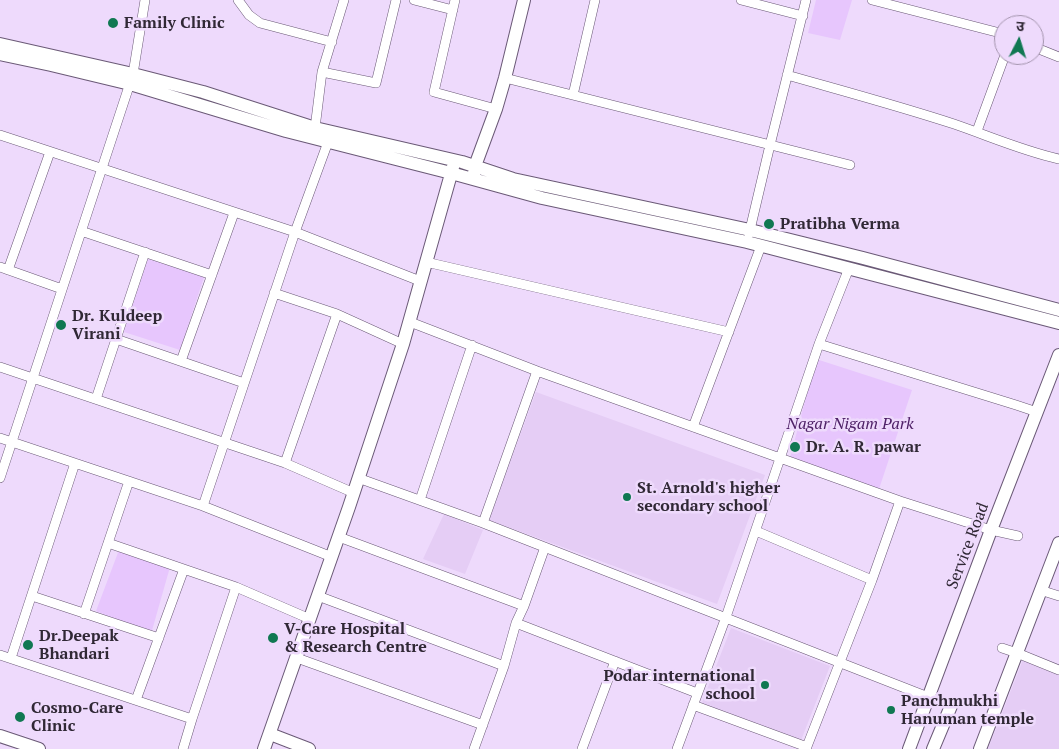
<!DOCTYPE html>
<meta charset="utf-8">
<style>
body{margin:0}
#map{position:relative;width:1059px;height:749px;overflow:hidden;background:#eedafc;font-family:"PT Serif","Noto Sans Devanagari",serif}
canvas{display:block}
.north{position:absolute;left:994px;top:15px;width:50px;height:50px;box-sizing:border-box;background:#eedafc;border:1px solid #a293ac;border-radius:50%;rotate:5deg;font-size:14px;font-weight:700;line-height:20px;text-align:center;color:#302835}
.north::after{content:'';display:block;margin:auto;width:18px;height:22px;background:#107852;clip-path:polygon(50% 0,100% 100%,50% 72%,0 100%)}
</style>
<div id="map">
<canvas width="1059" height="749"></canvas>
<div class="north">उ</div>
</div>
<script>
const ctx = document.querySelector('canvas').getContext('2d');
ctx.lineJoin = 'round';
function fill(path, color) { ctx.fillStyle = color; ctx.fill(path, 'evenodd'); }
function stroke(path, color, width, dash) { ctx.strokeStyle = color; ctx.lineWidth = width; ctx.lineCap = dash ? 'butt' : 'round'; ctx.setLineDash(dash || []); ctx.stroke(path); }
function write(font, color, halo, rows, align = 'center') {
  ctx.font = font + ' "PT Serif",serif'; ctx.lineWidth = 5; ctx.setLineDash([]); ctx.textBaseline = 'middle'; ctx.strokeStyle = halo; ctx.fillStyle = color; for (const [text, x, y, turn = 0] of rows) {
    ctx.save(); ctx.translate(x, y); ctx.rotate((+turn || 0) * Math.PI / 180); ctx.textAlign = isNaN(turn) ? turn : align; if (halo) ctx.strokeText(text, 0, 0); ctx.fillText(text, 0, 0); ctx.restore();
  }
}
fill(new Path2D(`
 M536,392L765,475L717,604L489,520Z
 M444,514L483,530L465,574L423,559Z
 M731,628L830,666L800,743L701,705Z
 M1024,657L1059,671V749H988Z`), '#e5cdf5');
fill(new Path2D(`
 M816,0H852L840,40L808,33Z
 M148,259L204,277L180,350L124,332Z
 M816,359L912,390L876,498L790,458Z
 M119,550L170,567L151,634L96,611Z`), '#e7c6fd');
const street = new Path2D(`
 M238,0L249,15L260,23L332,42
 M414,0L453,10
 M455,0L434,92L496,109
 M741,0L803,16
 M872,0L1004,34
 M1034,47L1059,57
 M322,72L376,83L396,0
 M787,75C843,91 899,106 954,124C989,136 1023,151 1059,159
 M505,78L850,165
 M573,95L595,0
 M315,128L322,72L344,0
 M977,131L1005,55
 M0,135L295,232L420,281
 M81,231L212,275
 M749,234L770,145L806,0
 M426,262L729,332
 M0,267L62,289
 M8,270L50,152
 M274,293L337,314L403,344
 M410,322L537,371L900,501L991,530L1018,536
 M116,339L244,383
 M819,344L1016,405L1037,412
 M181,361L234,213
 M0,367L285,463L354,493
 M96,399L145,252
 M693,427L761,246
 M0,438L203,506L332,557
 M285,463L337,314
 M0,478L133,74L145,0
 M358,478L483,523L951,706
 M420,500L472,345
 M203,506L295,232L328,142
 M483,523L537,371
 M756,531L872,580
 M339,537L524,606
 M108,543L236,587L310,619
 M1040,590L1059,596
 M32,596L159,638
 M318,596L504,666
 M84,614L129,481
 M516,623L697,693
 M1002,648L1017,653L1059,670
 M0,655L192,719
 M11,658L75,463
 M297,658L483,725
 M136,700L184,569
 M693,705L807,747
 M183,749L192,719L236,587
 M474,749L504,666L516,623L524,606L545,547
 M582,749L615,661
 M677,749L726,617L819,344L849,268
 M806,749L872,580L900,501`);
const secondary = new Path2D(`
 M0,44L133,74L203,92L315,128L462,162L513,179L750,230L863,258L1059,310
 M0,54L51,65L130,84L286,131L451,173L542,198L747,242L1059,323
 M474,174L475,166L496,109L505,78L524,0
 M270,734L309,749
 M0,736L39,749
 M264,749L349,507L403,344L453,167
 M909,749L991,530L1059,355
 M933,749L951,706
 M980,749L1059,543`);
stroke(street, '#6a5976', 10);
stroke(secondary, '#6a5976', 14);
stroke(street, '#fff', 9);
stroke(secondary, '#fff', 12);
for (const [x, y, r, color] of [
 [113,23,6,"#107852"],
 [769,224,6,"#107852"],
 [61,325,6,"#107852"],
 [795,447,6,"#107852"],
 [627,497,5,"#107852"],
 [273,638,6,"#107852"],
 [28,645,6,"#107852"],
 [765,685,5,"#107852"],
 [891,710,5,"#107852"],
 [20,717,6,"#107852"]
]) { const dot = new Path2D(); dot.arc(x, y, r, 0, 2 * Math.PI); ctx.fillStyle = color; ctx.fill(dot); stroke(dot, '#eedafc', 2); }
write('bold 16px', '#302835', '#eedafc', [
 ["Family Clinic",124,23],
 ["Pratibha Verma",780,224],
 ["Dr. Kuldeep",72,316],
 ["Virani",72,334],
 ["Dr. A. R. pawar",806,447],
 ["St. Arnold's higher",637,488],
 ["secondary school",637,506],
 ["V-Care Hospital",284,629],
 ["& Research Centre",284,647],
 ["Dr.Deepak",39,636],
 ["Bhandari",39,654],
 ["Podar international",755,676,"right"],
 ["school",755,694,"right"],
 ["Panchmukhi",901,701],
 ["Hanuman temple",901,719],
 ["Cosmo-Care",31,708],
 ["Clinic",31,726]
], 'left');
write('italic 16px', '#4e2067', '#eedafc', [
 ["Nagar Nigam Park",850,424]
]);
write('16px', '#302835', '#eedafc', [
 ["Service Road",968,546,-69]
]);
</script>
